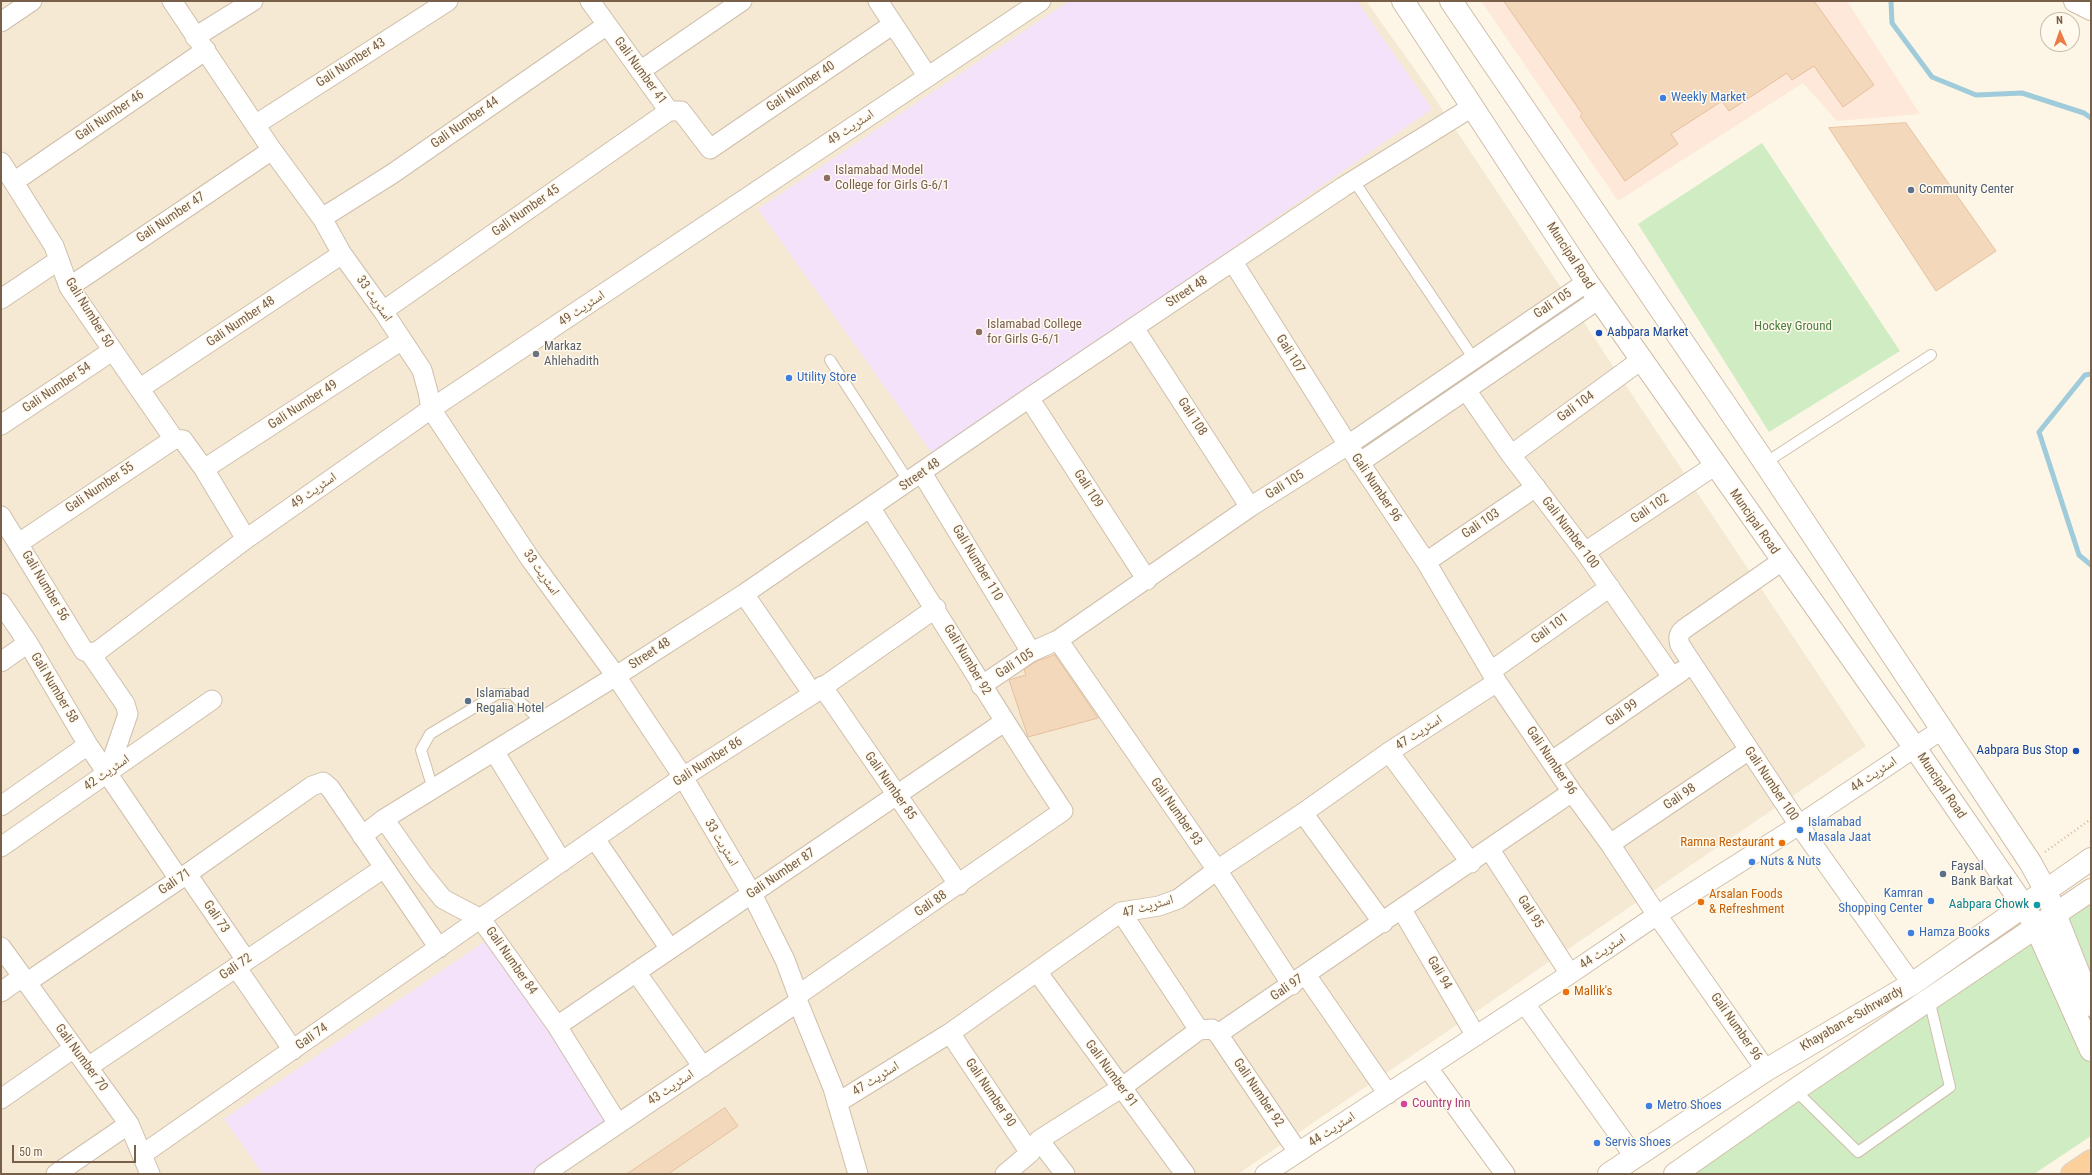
<!DOCTYPE html>
<meta charset="utf-8">
<style>
body{margin:0}
#map{position:relative;width:2092px;height:1175px;overflow:hidden;background:#fdf6e6;font-family:"Roboto Condensed",sans-serif}
canvas{display:block}
.frame{position:absolute;inset:0;border:2px solid #785f49;pointer-events:none}
.north{position:absolute;left:2040px;top:12px;width:40px;height:40px;box-sizing:border-box;background:#fffaed;border:1px solid #c9bcab;border-radius:50%;rotate:358deg;font-size:11px;font-weight:700;line-height:16px;text-align:center;color:#785f49}
.north::after{content:'';display:block;margin:auto;width:14px;height:18px;background:#eb7c47;clip-path:polygon(50% 0,100% 100%,50% 72%,0 100%)}
.scale{position:absolute;left:12px;top:1145px;width:124px;height:18px;box-sizing:border-box;border:2px solid #785f49;border-top:0;padding-left:5px;font-size:12px;line-height:14px;white-space:nowrap;color:#785f49;-webkit-text-stroke:3px #fffaed;paint-order:stroke}
</style>
<div id="map">
<canvas width="2092" height="1175"></canvas>
<div class="frame"></div>
<div class="north">N</div>
<div class="scale">50 m</div>
</div>
<script>
const ctx = document.querySelector('canvas').getContext('2d');
ctx.lineJoin = 'round';
function fill(path, color) { ctx.fillStyle = color; ctx.fill(path, 'evenodd'); }
function stroke(path, color, width, dash) { ctx.strokeStyle = color; ctx.lineWidth = width; ctx.lineCap = dash ? 'butt' : 'round'; ctx.setLineDash(dash || []); ctx.stroke(path); }
function write(font, color, halo, rows, align = 'center') {
  ctx.font = font + ' "Roboto Condensed","Noto Naskh Arabic",sans-serif'; ctx.lineWidth = 3; ctx.setLineDash([]); ctx.textBaseline = 'middle'; ctx.strokeStyle = halo; ctx.fillStyle = color; for (const [text, x, y, turn = 0] of rows) {
    ctx.save(); ctx.translate(x, y); ctx.rotate((+turn || 0) * Math.PI / 180); ctx.textAlign = isNaN(turn) ? turn : align; if (halo) ctx.strokeText(text, 0, 0); ctx.fillText(text, 0, 0); ctx.restore();
  }
}
fill(new Path2D(`
 M1,1H1366L1426,85L1866,746L1238,1174H1Z`), '#f5e9d4');
fill(new Path2D(`
 M1481,1H1847L1920,114L1837,121L1803,83L1618,201Z`), '#fee8d9');
fill(new Path2D(`
 M1069,1H1357L1432,109L934,456L758,209Z
 M487,940L623,1127L549,1174H263L224,1119Z`), '#f3e2fa');
fill(new Path2D(`
 M1762,143L1900,351L1769,432L1638,224Z
 M2091,903V1136L2034,1174H1690Z`), '#cfecc3');
stroke(new Path2D(`
 M1891,1L1892,23L1932,77L1976,95L2022,93L2084,113L2091,118
 M2091,374L2085,375L2039,432L2079,555L2091,565`), '#9fcbda', 5);
const building = new Path2D(`
 M1504,1H1814L1874,85L1843,107L1814,66L1792,80L1787,73L1729,111L1722,101L1702,114L1671,134L1678,144L1625,181L1580,116L1582,114Z
 M1906,123L1996,251L1936,291L1829,128Z
 M1055,655L1098,718L1028,737L1009,680L1026,675L1024,670L1035,662Z
 M725,1108L738,1126L668,1174H627Z`);
fill(building, '#f4d8bc');
stroke(building, '#e7c09c', 1);
const service = new Path2D(`
 M1354,181L1474,359
 M830,360L909,482
 M1765,463L1931,355
 M433,789L421,750L430,734L497,694H512L542,722
 M1795,1090L1858,1152L1950,1087L1929,999`);
const minor = new Path2D(`
 M172,1L272,150L322,218L342,254L383,311L422,370L428,392L431,409L531,560L616,676L683,777L752,894L785,960L798,995V1002L833,1088L858,1174
 M590,1L669,111H681L710,149L892,25
 M878,1L928,77
 M1,22L32,1
 M195,37L253,1
 M640,71L742,1
 M255,125L448,1
 M1,162L54,246L69,287L174,439
 M15,181L206,50
 M322,218L392,174L607,25
 M1233,262L1348,445L1426,562L1497,682L1572,792L1610,844L1657,915L1766,1070
 M69,287L272,150
 M1,299L59,260
 M383,311L669,111
 M1134,328L1250,507
 M139,389L342,254
 M1466,390L1511,455L1585,552L1672,677
 M1029,398L1147,580
 M1,425L112,351
 M1511,455L1641,360
 M1359,463L1599,299
 M204,469L402,340
 M922,473L1031,652
 M1,516L84,651L90,653L98,651L246,539L431,409L1041,1
 M19,543L174,439L183,440L204,469L246,539
 M1585,552L1714,466
 M1782,561L1684,629C1678,634 1678,638 1680,645L1799,825L1912,984
 M1426,562L1536,487
 M744,594L813,694
 M1,603L28,643L88,745L179,879
 M1058,640L1217,870L1292,985
 M90,653L125,704L128,714L108,772
 M1,662L28,643
 M1491,671L1610,587
 M822,686L959,885
 M981,686L1031,652L1058,640L1250,507L1348,445L1587,282
 M494,751L562,862
 M1389,752L1471,863
 M1552,761L1682,671
 M1,806L88,745
 M1303,813L1383,923
 M384,819L422,873L443,899L481,919L557,1026L618,1124
 M362,836L384,819L616,676L744,594L1029,398L1343,187L1472,107
 M595,839L670,949
 M1610,844L1749,750
 M1,847L212,700
 M1490,850L1570,974
 M187,874L246,960
 M1402,910L1476,1036
 M1121,912L1199,1030
 M1,947L129,1124L150,1174
 M236,967L293,1050
 M636,972L703,1067
 M1038,973L1185,1174
 M1306,975L1388,1094
 M26,983L187,874L312,786L323,782L330,788L439,948
 M1,992L22,977
 M798,995L1063,811C997,712 936,609 871,509
 M1525,1004L1634,1156
 M557,1026L1004,722
 M950,1033L1030,1153
 M1218,1034L1298,1152
 M88,1067L384,868
 M1428,1068L1505,1174
 M1,1099L74,1048
 M837,1103L950,1033L1121,912L1159,906L1178,899L1217,870L1303,813L1389,752L1497,682
 M1039,1140L1065,1174
 M143,1154L683,777L813,694L936,608
 M56,1174L129,1124
 M544,1174L798,1002
 M1005,1174L1030,1153L1039,1140L1121,1088L1199,1030L1212,1029L1218,1034L1572,792
 M1265,1174L1570,974L1657,915L1799,825L1941,730`);
const tertiary = new Path2D(`
 M1403,1L1587,282L1915,748L2024,906L2036,927L2091,1050
 M1451,1L1765,463L2030,862L2046,891L2091,1005
 M2075,1L2091,9`);
const secondary = new Path2D(`
 M1609,1174L1766,1070L1912,984L2091,859
 M1675,1174L1795,1090L2091,890`);
const trunk = new Path2D(`
 M2072,1174L2091,1161`);
stroke(service, '#cfbfab', 12);
stroke(minor, '#cfbfab', 21);
stroke(tertiary, '#cfbfab', 24);
stroke(secondary, '#d3c0a8', 24);
stroke(trunk, '#dcd5d0', 24);
stroke(new Path2D(`
 M2045,852L2091,819`), '#d9bb9f', 2.5, [1, 3]);
stroke(service, '#fff', 10);
stroke(minor, '#fff', 19);
stroke(tertiary, '#fff', 22);
stroke(secondary, '#fff', 22);
stroke(trunk, '#fcd09b', 22);
for (const [x, y, r, color] of [
 [1663,98,4,"#3f7fe0"],
 [827,178,4,"#8d6e63"],
 [1911,190,4,"#5c6f8a"],
 [979,332,4,"#8d6e63"],
 [1599,333,4,"#1a4fb4"],
 [536,354,4,"#6b7280"],
 [789,378,4,"#3f7fe0"],
 [468,701,4,"#5c6f8a"],
 [2076,751,4,"#1a4fb4"],
 [1800,830,4,"#3f7fe0"],
 [1782,843,4,"#e8710a"],
 [1752,862,4,"#3f7fe0"],
 [1943,874,4,"#5c6f8a"],
 [1931,901,4,"#3f7fe0"],
 [1701,902,4,"#e8710a"],
 [2037,905,4,"#0f9aa8"],
 [1911,933,4,"#3f7fe0"],
 [1566,992,4,"#e8710a"],
 [1404,1104,4,"#d1479c"],
 [1649,1106,4,"#3f7fe0"],
 [1597,1143,4,"#3f7fe0"]
]) { const dot = new Path2D(); dot.arc(x, y, r, 0, 2 * Math.PI); ctx.fillStyle = color; ctx.fill(dot); stroke(dot, '#fffaed', 1.5); }
write('13px', '#785f49', '#fffaed', [
 ["Gali Number 43",351,63,-33],
 ["Gali Number 41",640,71,54],
 ["Gali Number 40",801,87,-34],
 ["Gali Number 46",110,116,-34],
 ["Gali Number 44",465,123,-35],
 ["اسٹریٹ 49",851,128,-34],
 ["Gali Number 45",526,211,-35],
 ["Gali Number 47",171,218,-34],
 ["Muncipal Road",1570,256,57],
 ["Street 48",1187,292,-33],
 ["اسٹریٹ 33",374,299,55],
 ["Gali 105",1553,304,-34],
 ["اسٹریٹ 49",582,309,-34],
 ["Gali Number 50",89,313,58],
 ["Gali Number 48",241,322,-34],
 ["Gali 107",1290,354,58],
 ["Gali Number 54",57,388,-34],
 ["Gali Number 49",303,405,-33],
 ["Gali 104",1576,407,-36],
 ["Gali 108",1192,417,57],
 ["Street 48",920,475,-35],
 ["Gali 105",1285,485,-32],
 ["Gali Number 55",100,488,-34],
 ["Gali Number 96",1376,488,56],
 ["Gali 109",1088,489,57],
 ["اسٹریٹ 49",314,491,-35],
 ["Gali 102",1650,509,-34],
 ["Muncipal Road",1754,522,55],
 ["Gali 103",1481,524,-34],
 ["Gali Number 100",1570,533,53],
 ["Gali Number 110",977,563,59],
 ["اسٹریٹ 33",541,573,55],
 ["Gali Number 56",45,586,59],
 ["Gali 101",1550,629,-36],
 ["Street 48",650,654,-33],
 ["Gali Number 92",967,660,59],
 ["Gali 105",1015,664,-33],
 ["Gali Number 58",54,688,59],
 ["Gali 99",1622,713,-35],
 ["اسٹریٹ 47",1419,733,-33],
 ["Gali Number 96",1551,761,56],
 ["Gali Number 86",708,762,-33],
 ["اسٹریٹ 42",107,773,-35],
 ["اسٹریٹ 44",1874,775,-34],
 ["Gali Number 100",1771,784,56],
 ["Gali Number 85",890,786,55],
 ["Muncipal Road",1941,786,56],
 ["Gali 98",1680,797,-34],
 ["Gali Number 93",1176,812,55],
 ["اسٹریٹ 33",721,843,59],
 ["Gali Number 87",781,874,-34],
 ["Gali 71",175,882,-34],
 ["Gali 88",931,904,-34],
 ["اسٹریٹ 47",1148,907,-16],
 ["Gali 95",1530,912,57],
 ["Gali 73",216,917,56],
 ["اسٹریٹ 44",1603,952,-34],
 ["Gali Number 84",511,961,55],
 ["Gali 72",236,967,-34],
 ["Gali 94",1439,973,60],
 ["Gali 97",1287,988,-34],
 ["Khayaban-e-Suhrwardy",1852,1019,-30],
 ["Gali Number 96",1736,1027,55],
 ["Gali 74",312,1037,-35],
 ["Gali Number 70",81,1058,54],
 ["Gali Number 91",1111,1074,54],
 ["اسٹریٹ 47",876,1079,-32],
 ["اسٹریٹ 43",671,1088,-34],
 ["Gali Number 90",990,1093,56],
 ["Gali Number 92",1258,1093,56],
 ["اسٹریٹ 44",1332,1130,-33]
]);
write('13px', '#366cbe', '#fffaed', [
 ["Weekly Market",1671,98],
 ["Utility Store",797,378],
 ["Islamabad",1808,823],
 ["Masala Jaat",1808,838],
 ["Nuts & Nuts",1760,862],
 ["Kamran",1923,894,"right"],
 ["Shopping Center",1923,909,"right"],
 ["Hamza Books",1919,933],
 ["Metro Shoes",1657,1106],
 ["Servis Shoes",1605,1143]
], 'left');
write('13px', '#785e54', '#fffaed', [
 ["Islamabad Model",835,171],
 ["College for Girls G-6/1",835,186],
 ["Islamabad College",987,325],
 ["for Girls G-6/1",987,340]
], 'left');
write('13px', '#4e5e75', '#fffaed', [
 ["Community Center",1919,190],
 ["Islamabad",476,694],
 ["Regalia Hotel",476,709],
 ["Faysal",1951,867],
 ["Bank Barkat",1951,882]
], 'left');
write('13px', '#4c7e41', '#fffaed', [
 ["Hockey Ground",1793,327]
]);
write('13px', '#164399', '#fffaed', [
 ["Aabpara Market",1607,333],
 ["Aabpara Bus Stop",2068,751,"right"]
], 'left');
write('13px', '#5b616d', '#fffaed', [
 ["Markaz",544,347],
 ["Ahlehadith",544,362]
], 'left');
write('13px', '#c56008', '#fffaed', [
 ["Ramna Restaurant",1774,843,"right"],
 ["Arsalan Foods",1709,895],
 ["& Refreshment",1709,910],
 ["Mallik's",1574,992]
], 'left');
write('13px', '#0d838f', '#fffaed', [
 ["Aabpara Chowk",2029,905]
], 'right');
write('13px', '#b23c85', '#fffaed', [
 ["Country Inn",1412,1104]
], 'left');
</script>
